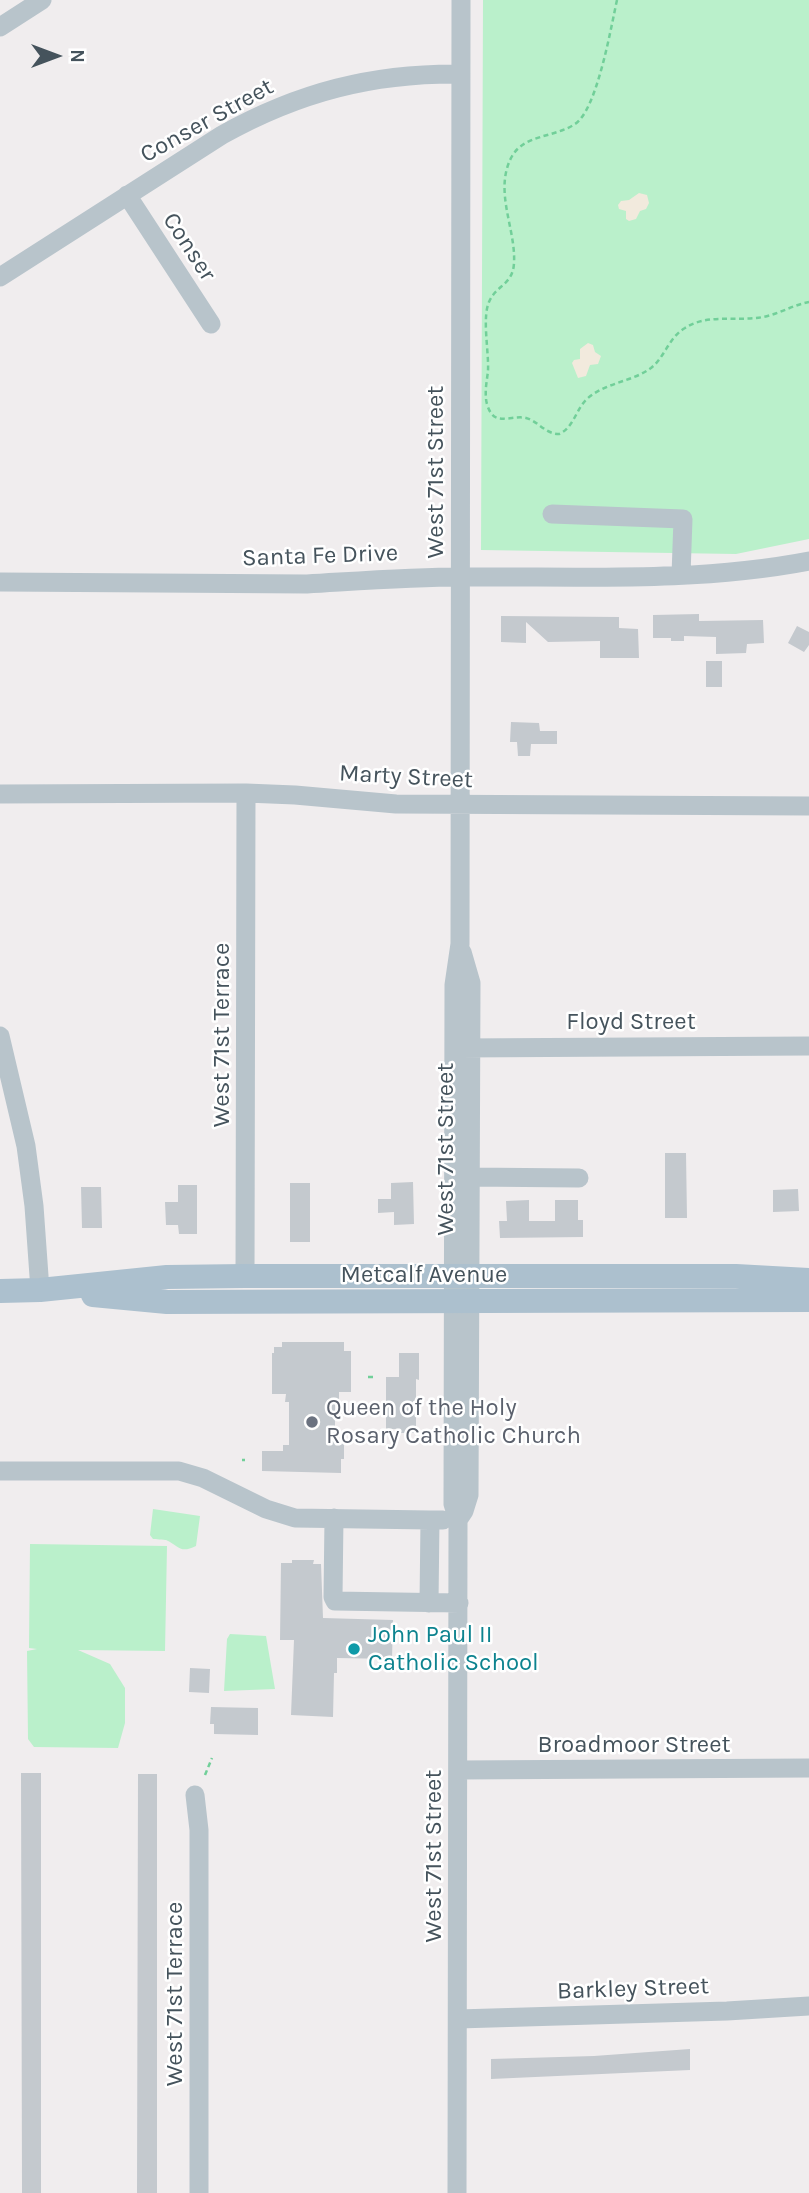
<!DOCTYPE html>
<style>
body{margin:0}
#map{position:relative;width:809px;height:2193px;overflow:hidden;background:#f0edee;font-family:Karla,sans-serif}
canvas{display:block}
.north{position:absolute;left:21px;top:21px;width:70px;height:70px;-webkit-text-stroke:5px #fff;paint-order:stroke;rotate:90deg;font-size:19px;font-weight:700;line-height:28px;text-align:center;color:#45535c}
.north::after{content:'';display:block;margin:auto;width:24px;height:32px;background:#45535c;clip-path:polygon(50% 0,100% 100%,50% 72%,0 100%)}
</style>
<div id="map">
<canvas width="809" height="2193"></canvas>
<div class="north">N</div>
</div>
<script>
const ctx = document.querySelector('canvas').getContext('2d');
ctx.lineJoin = 'round';
function fill(path, color) { ctx.fillStyle = color; ctx.fill(path, 'evenodd'); }
function stroke(path, color, width, dash) { ctx.strokeStyle = color; ctx.lineWidth = width; ctx.lineCap = dash ? 'butt' : 'round'; ctx.setLineDash(dash || []); ctx.stroke(path); }
function write(font, color, halo, rows, align = 'center') {
  ctx.font = font + ' Karla,sans-serif'; ctx.lineWidth = 5; ctx.setLineDash([]); ctx.textBaseline = 'middle'; ctx.strokeStyle = halo; ctx.fillStyle = color; for (const [text, x, y, turn = 0] of rows) {
    ctx.save(); ctx.translate(x, y); ctx.rotate((+turn || 0) * Math.PI / 180); ctx.textAlign = isNaN(turn) ? turn : align; if (halo) ctx.strokeText(text, 0, 0); ctx.fillText(text, 0, 0); ctx.restore();
  }
}
fill(new Path2D(`
 M483,0H809V539L736,554L481,550Z
 M153,1509L200,1516L196,1546C180,1554 179,1546 166,1540C165,1540 154,1539 153,1539L150,1535Z
 M30,1544L167,1546L165,1651L78,1650L110,1664L125,1688V1723L118,1748L34,1747L28,1739L27,1651L37,1649L29,1648Z
 M230,1634L266,1636L275,1689L224,1691L227,1639Z`), '#baf0cb');
fill(new Path2D(`
 M639,193L647,195L649,203L646,209L640,211L636,219L629,221L626,219V211L619,209L618,205L621,201L629,200Z
 M588,343L593,345L595,352L601,356L598,364L590,365L586,376L578,378L572,363L574,360L580,359V349Z`), '#f2eadd');
fill(new Path2D(`
 M699,614V621L763,620L764,643L747,644L746,653L716,654V637L684,636V641H671V638H653V615Z
 M501,616L619,617V628L638,629L639,658H600V641L548,642L526,622V643L501,642Z
 M797,626L809,632V645L804,652L788,643Z
 M706,661H722V687H706Z
 M511,722L539,723L540,731H557V744H531L530,756H518L517,742H510Z
 M665,1153H686L687,1218H665Z
 M413,1182L414,1224L394,1225V1212L378,1213V1199H391V1183Z
 M290,1183H310V1242H290Z
 M178,1185H197V1234H179L178,1225H166L165,1202H178Z
 M81,1187H101L102,1228H82Z
 M798,1189L799,1211L773,1212V1190Z
 M529,1200V1221H555V1200H578V1220H583V1237L500,1238L499,1221H507L506,1201Z
 M282,1342H344V1351H351V1392H339V1401H335V1443H344V1459H341V1473L262,1471V1451H283V1445H289V1402H285L286,1394H272V1353H274V1347H282Z
 M399,1353H419V1380L416,1379V1429H414V1433H395V1429H386V1377H399Z
 M292,1560H314L313,1564H321L323,1618L393,1620L392,1659L337,1658V1673H334L333,1717L291,1715L294,1640H280L281,1563H292Z
 M190,1668L210,1669L209,1693L189,1692Z
 M211,1707L258,1708V1735L214,1734V1724H210Z
 M21,1773H41V2193H22Z
 M138,1774H157V2193H137Z
 M690,2049V2070L491,2079V2059L594,2056Z`), '#c4c9ce');
stroke(new Path2D(`
 M617,0C611,27 597,110 575,124C554,138 523,134 511,158C494,192 516,229 514,263C513,285 496,285 489,302C482,318 489,352 488,371C487,380 485,389 486,398C486,402 488,409 491,413C498,424 515,415 526,418C538,421 545,434 559,434C574,428 576,408 588,398C607,382 632,382 651,368C665,357 669,337 685,328C708,313 738,322 763,317C779,314 793,305 809,302
 M368,1377H373
 M242,1460H245
 M205,1775L212,1758`), '#71cf99', 2.5, [5, 3.5]);
stroke(new Path2D(`
 M0,27L42,0
 M127,195L211,324
 M0,277L222,135C299,92 373,73 461,74
 M552,514L683,519L681,575
 M0,582L307,584C359,581 410,577 462,577C577,576 695,583 809,561
 M0,794L246,793L295,795L396,804L809,806
 M0,1036L26,1146L34,1206L40,1290
 M460,1048L809,1046
 M470,1177L579,1178
 M245,1276L246,793
 M0,1471H179L203,1478L266,1509L295,1518L430,1520
 M334,1518L333,1597L335,1601L459,1603
 M458,1520L464,1511L469,1495L471,983L462,952
 M429,1603L430,1520H443
 M458,1770L809,1768
 M195,1795L199,1830V2193
 M458,2019L727,2011L809,2006
 M457,2193L458,1520L453,1504L454,985L460,944L461,0`), '#b8c4cb', 19);
stroke(new Path2D(`
 M0,1291L40,1290L167,1277L245,1276H736L809,1280
 M93,1295L167,1302L809,1300`), '#acc0ce', 24);
for (const [x, y, r, color] of [
 [312,1422,7,"#6b7280"],
 [354,1649,7,"#0f9aa8"]
]) { const dot = new Path2D(); dot.arc(x, y, r, 0, 2 * Math.PI); ctx.fillStyle = color; ctx.fill(dot); stroke(dot, '#fff', 2.5); }
write('24px', '#45535c', '#fff', [
 ["Conser Street",207,121,-29],
 ["Conser",189,247,57],
 ["West 71st Street",436,472,-90],
 ["Santa Fe Drive",320,556,-2],
 ["Marty Street",406,777,3],
 ["Floyd Street",631,1022],
 ["West 71st Terrace",222,1035,-90],
 ["West 71st Street",446,1149,-90],
 ["Metcalf Avenue",424,1275],
 ["Broadmoor Street",634,1745],
 ["West 71st Street",434,1856,-90],
 ["Barkley Street",633,1989,-2],
 ["West 71st Terrace",175,1994,-90]
]);
write('24px', '#5b616d', '#fff', [
 ["Queen of the Holy",326,1408],
 ["Rosary Catholic Church",326,1436]
], 'left');
write('24px', '#0d838f', '#fff', [
 ["John Paul II",368,1635],
 ["Catholic School",368,1663]
], 'left');
</script>
